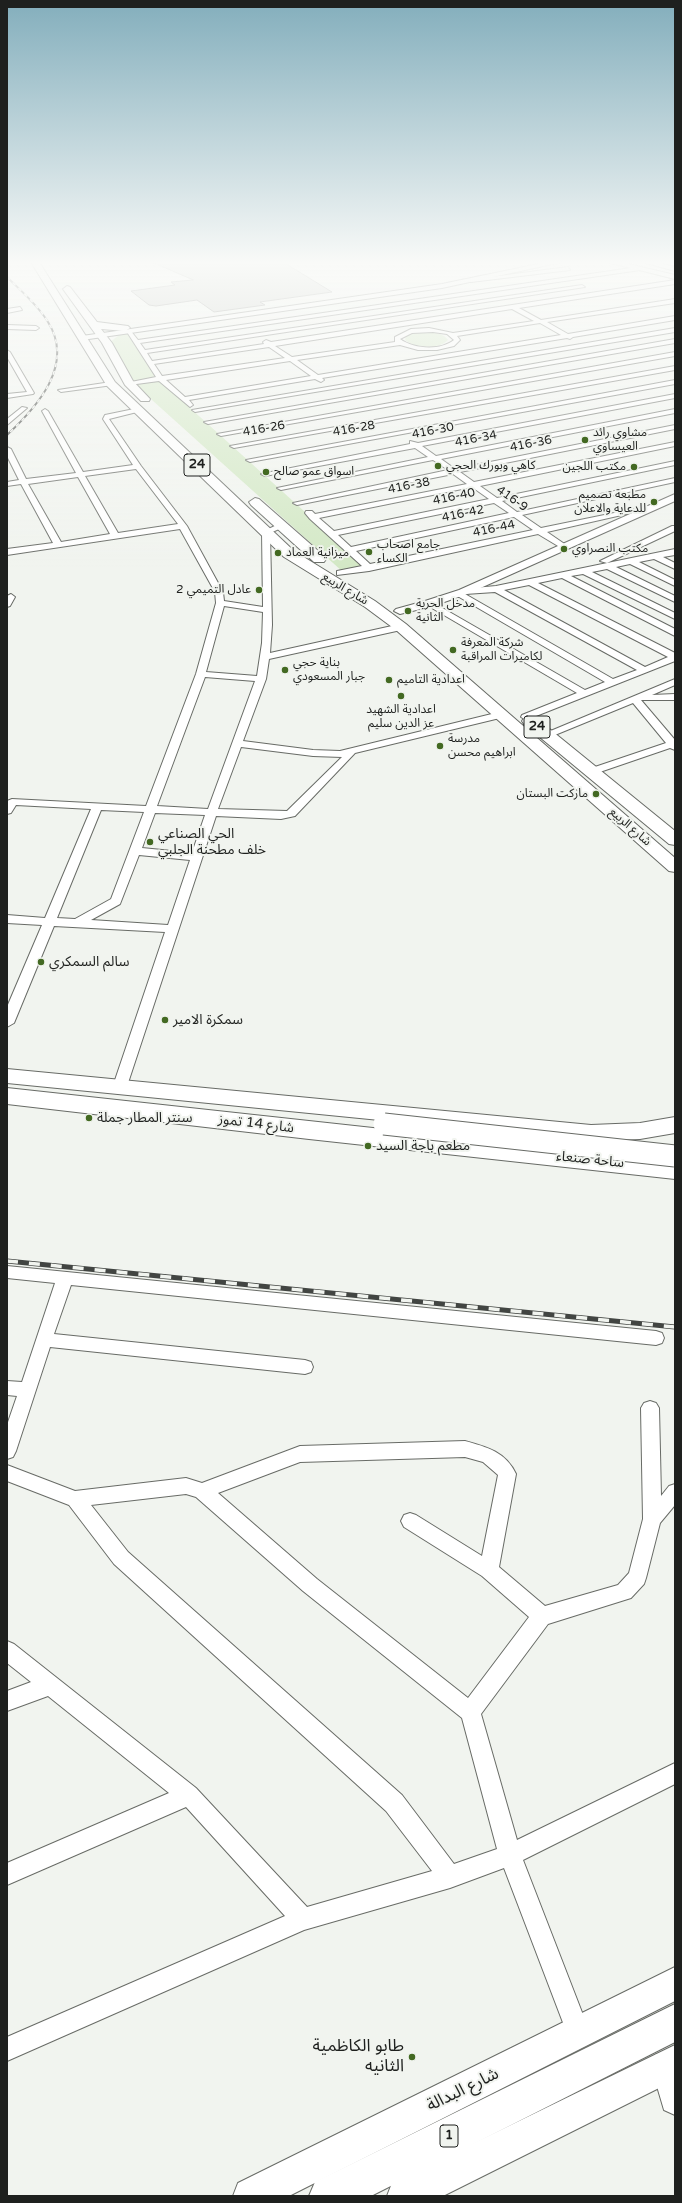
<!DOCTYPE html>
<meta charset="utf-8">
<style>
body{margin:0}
#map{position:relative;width:682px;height:2203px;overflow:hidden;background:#f1f4ef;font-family:"Varela Round",sans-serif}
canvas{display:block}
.frame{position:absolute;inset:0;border:8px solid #1e201e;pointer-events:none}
</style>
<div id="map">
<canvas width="682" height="2203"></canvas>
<div class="frame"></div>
</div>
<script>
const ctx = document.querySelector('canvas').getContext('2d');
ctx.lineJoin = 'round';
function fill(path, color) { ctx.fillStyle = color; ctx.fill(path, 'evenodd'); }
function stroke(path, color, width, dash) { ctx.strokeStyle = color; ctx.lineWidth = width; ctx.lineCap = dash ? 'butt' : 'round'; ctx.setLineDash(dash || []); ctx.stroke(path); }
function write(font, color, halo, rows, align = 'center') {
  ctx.font = font + ' "Varela Round","Noto Sans Arabic",sans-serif'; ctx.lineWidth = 4; ctx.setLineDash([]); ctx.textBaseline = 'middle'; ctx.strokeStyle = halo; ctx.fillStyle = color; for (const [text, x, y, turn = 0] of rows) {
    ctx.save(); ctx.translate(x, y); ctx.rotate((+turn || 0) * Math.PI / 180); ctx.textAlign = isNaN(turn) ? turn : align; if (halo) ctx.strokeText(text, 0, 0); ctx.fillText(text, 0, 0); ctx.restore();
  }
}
fill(new Path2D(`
 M129,333L157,378L367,568L343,572L132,382L109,343L119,335Z
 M415,333C425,332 442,331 448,340C439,350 414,348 405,340L406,336Z`), '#d3e8c5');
const building = new Path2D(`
 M152,262H283L332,292L260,302L265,305L214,312L197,300L156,306L149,305L131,291L175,285L171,282L193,280Z`);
fill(building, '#c3c6c1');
stroke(building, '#777975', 1);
const minor = new Path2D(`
 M643,262H653L675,267V271Z
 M568,267L570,270L471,282L468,280Z
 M638,267L640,270L140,343L145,350L582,285L585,287L147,353L152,361L264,344L263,342L266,340L271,342L675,280V284L519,308L541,320L675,299V303L547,322L568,334L675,316V320L573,337L570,339L567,338L322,378L324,380L321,382L315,379L189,400L193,405L190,407L159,381L129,385L126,383L156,377L127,332L130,330L138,340ZM512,309L534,321L453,333L429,328L411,329L395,337V342L292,357L275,346ZM540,323L561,335L318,375L297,360L400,345L418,350H437L454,346L460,340L457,336ZM433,332L447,334L454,340C440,351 414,349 400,339L412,333ZM269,347L285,358L162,376L154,364ZM290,361L311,376L185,397L166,380Z
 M20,307L22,310L7,313V309Z
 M7,325L36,326L39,328L36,330L7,329Z
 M675,328V332L195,412L192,410Z
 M675,339V343L208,424L204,422Z
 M7,350L10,352L34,393L33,394L7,398V394L27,392L7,357Z
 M675,352V356L221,436L217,434Z
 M675,366V370L234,448L230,446Z
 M675,380V384L250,462L246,460Z
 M111,382L113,383V385L61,392L58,390Z
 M675,394V398L422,446L436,456L675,409V413L441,459L455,469L675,425V429L460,472L474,482L675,442V446L480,486L497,498L675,461V465L502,501L517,512L675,478V482L522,515L541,528L653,505L657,507L547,532L566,545L567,547L563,549L538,534L369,571L337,575V571L362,566L310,519L305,513L306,511H312L315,514L467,484L453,474L297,505L293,503L448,470L433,460L281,490L277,488L428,457L415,448L265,476L261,474L410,444V441L418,443ZM472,487L489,499L334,531L319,518ZM494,503L509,513L351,547L338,535ZM514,517L533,530L370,564L356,551Z
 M22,407L27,408L7,425V419Z
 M139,408L142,410L141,411L109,419L141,466L187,526L223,592L224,601L263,607L262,532L279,524L286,526L270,533L272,625L270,653L401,624L406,627L401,630L269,659L266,679L243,741L313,750L340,751L500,712L505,715L504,717L355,753L295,816L281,819L216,816L127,1086L125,1089H115L113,1086L165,932L54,926L14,1023L7,1027V1007L42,925L7,923V915L45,918L91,809L16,805L11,813L7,814V801L12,799L146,806L196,674L216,603L215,592L180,529L7,555V549L53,543L21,484L7,486V482L19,480L7,456V447L11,449L26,479L76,473L42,411L45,409L48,411L83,472L133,465L103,419L105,415ZM136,469L178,524L118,533L85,476ZM78,477L110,534L61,542L28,484ZM224,606L263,612L262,643L257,676L206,672ZM205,677L255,681L208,809L157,806ZM241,747L313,756L342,757L287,811L218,809ZM101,810L144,812L111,899L75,919L57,918ZM155,813L205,815L192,853L142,848ZM139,855L190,860L168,925L91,920L120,904Z
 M672,526H675V531L607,563L600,561Z
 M675,549V555L663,557L675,563V569L654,559L639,562L675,580V586L630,564L616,567L675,596V602L607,569L592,572L675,613V619L583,574L571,576L675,629V636L562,578L538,583L675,653V661L526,720L521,717L522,715L577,693L425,604L432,602L585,690L605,682L454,594L463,589L496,586ZM529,585L668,657L645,667L504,590ZM495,592L637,670L613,679L465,594Z
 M11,594L15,597L10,606L7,607V596Z
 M675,679V685L652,695L675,694V700H641L675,740V750L670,748L594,774H586L585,772L586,770L666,743L633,703L550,737L546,738L541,735Z
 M7,1266L656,1331L662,1333L664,1338L662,1343L656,1345L71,1285L54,1334L305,1360L311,1362L313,1367L311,1372L305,1374L50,1347L16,1451L13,1457L7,1459V1425L17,1396L7,1395V1381L22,1382L55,1283L7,1278Z
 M650,1401L656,1403L659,1408L661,1496L669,1486L675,1484V1505L660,1523L646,1578L644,1584L631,1598L548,1624L481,1714L517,1840L675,1763V1784L523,1860L590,2033L586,2041L578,2045L570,2041L504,1868L450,1888L304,1930L7,2061V2037L285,1916L186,1807L7,1885V1863L169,1793L48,1696L7,1711V1691L31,1682L7,1663V1641L14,1644L196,1788L307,1907L432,1871L386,1811L114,1564L69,1505L7,1481V1465L75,1491L186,1478L202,1483L300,1446L465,1441C487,1447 506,1452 516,1474L499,1567L545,1606L618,1585L629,1573L643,1519L641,1408L644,1403ZM465,1457L483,1462L498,1475L482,1556L416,1515L410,1513L404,1515L401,1521L404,1527L482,1576L529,1617L468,1698L317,1579L218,1493L300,1462ZM186,1494L196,1497L303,1591L462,1718L497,1849L454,1864L402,1795L128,1552L91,1505Z`);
const tertiary = new Path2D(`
 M548,262H562L442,288L82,340L78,338L82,336L442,284Z
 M607,262H620L675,275V279Z
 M675,494V501L467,594L433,606L400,614L394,611L396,609L425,601L459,590Z
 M666,2051L675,2054V2115L664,2110L651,2066L655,2055Z`);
const secondary = new Path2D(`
 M675,1967V2001L289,2196H233L238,2183Z
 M675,2045V2080L443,2196H387L392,2183Z`);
const primary = new Path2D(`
 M31,262H39L115,382L294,551L375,601L406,624L675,858V872L669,871L396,630L365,607L284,557L107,386Z
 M67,286L70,287L97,322L128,326L130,328L125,331L101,329L112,343L133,381L150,399L149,401H141L125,385L102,343L63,289Z
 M255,498L259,499L324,556L326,559L324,562H314L251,505L249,502Z
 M530,716L536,718L675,831V845L669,844L524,724L522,721L524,718Z
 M7,1069L591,1125L640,1123L675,1117V1133L640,1139L591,1141L7,1083Z
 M7,1088L675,1161V1179L309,1139L7,1104Z`);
const trunk = new Path2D(`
 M675,2004V2042L371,2196H309L315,2182Z`);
stroke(minor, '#686b66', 2);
stroke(tertiary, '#686b66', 2);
stroke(secondary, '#686b66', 2);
stroke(primary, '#686b66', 2);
stroke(trunk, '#686b66', 2);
fill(minor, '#fff');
fill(tertiary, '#fff');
fill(secondary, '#fff');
fill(primary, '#fff');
fill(trunk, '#fff');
const railFar1 = new Path2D(`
 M7,277C21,291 38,305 48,322C75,365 37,407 7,435`);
const rail = new Path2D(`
 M7,1261L675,1327`);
stroke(railFar1, '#424542', 2);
stroke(rail, '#424542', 5);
stroke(railFar1, '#f1f4ef', 1.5, [4]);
stroke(rail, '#f1f4ef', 3.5, [11]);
const primaryBridge = new Path2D(`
 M384,1124L675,1156`);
stroke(primaryBridge, '#686b66', 23, []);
stroke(primaryBridge, '#fff', 21);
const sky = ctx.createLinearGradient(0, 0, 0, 571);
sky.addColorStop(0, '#83aebc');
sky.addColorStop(0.46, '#f9faf8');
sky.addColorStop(1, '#f9faf800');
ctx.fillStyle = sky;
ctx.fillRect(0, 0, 682, 571);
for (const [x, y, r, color] of [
 [585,440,4,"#436922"],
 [438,466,4,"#436922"],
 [634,467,4,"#436922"],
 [266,472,4,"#436922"],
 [654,502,4,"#436922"],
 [564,549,4,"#436922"],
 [369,552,4,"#436922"],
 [278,553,4,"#436922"],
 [259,590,4,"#436922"],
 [408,611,4,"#436922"],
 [453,650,4,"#436922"],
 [285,670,4,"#436922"],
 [389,680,4,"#436922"],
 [401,696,4,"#436922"],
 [440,746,4,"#436922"],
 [596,794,4,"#436922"],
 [150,842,4,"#436922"],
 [41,962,4,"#436922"],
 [165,1020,4,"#436922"],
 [89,1118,4,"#436922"],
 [368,1146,4,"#436922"],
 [412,2057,4,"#436922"]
]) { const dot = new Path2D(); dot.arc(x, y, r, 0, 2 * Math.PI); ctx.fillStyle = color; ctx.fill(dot); stroke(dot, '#f1f4ef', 1.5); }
write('12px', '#1e201e', '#f1f4ef', [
 ["416-26",264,429,-10],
 ["416-28",354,429,-10],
 ["416-30",433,431,-11],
 ["416-34",476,439,-11],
 ["416-36",531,444,-11],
 ["416-38",409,486,-11],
 ["416-40",454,497,-12],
 ["416-9",512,499,35],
 ["416-42",463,514,-12],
 ["416-44",494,529,-12],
 ["شارع الربيع",345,589,31],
 ["شارع الربيع",630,827,41]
]);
write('12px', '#1e201e', '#f1f4ef', [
 ["مشاوي رائد",593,433],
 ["العيساوي",593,447],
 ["كاهي وبورك الحجي",446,466],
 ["مكتب اللجين",626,467,"right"],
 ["اسواق عمو صالح",274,472],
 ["مطبعة تصميم",646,495,"right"],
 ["للدعاية والاعلان",646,509,"right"],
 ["جامع اصحاب",377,545],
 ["الکساء",377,559],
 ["مكتب النصراوي",572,549],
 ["ميزانية العماد",286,553],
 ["عادل التميمي 2",251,590,"right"],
 ["مدخل الحرية",416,604],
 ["الثانية",416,618],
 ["شركة المعرفة",461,643],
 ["لكاميرات المراقبة",461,657],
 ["بناية حجي",293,663],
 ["جبار المسعودي",293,677],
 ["اعدادية التاميم",397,680],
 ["اعدادية الشهيد",401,710,"center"],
 ["عز الدين سليم",401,724,"center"],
 ["مدرسة",448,739],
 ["ابراهيم محسن",448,753],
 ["ماركت البستان",588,794,"right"]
], 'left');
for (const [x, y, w] of [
 [197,465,26],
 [537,727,26],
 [449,2136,18]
]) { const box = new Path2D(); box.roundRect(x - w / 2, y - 11, w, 22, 3); ctx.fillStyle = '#f1f4ef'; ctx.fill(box); stroke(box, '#1e201e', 1); }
write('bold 13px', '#1e201e', null, [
 ["24",197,465],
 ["24",537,727],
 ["1",449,2136]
]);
write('14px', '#1e201e', '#f1f4ef', [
 ["الحي الصناعي",158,834],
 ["خلف مطحنة الجلبي",158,850],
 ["سالم السمكري",49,962],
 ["سمكرة الامير",173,1020],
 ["سنتر المطار جملة",97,1118],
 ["مطعم باجة السيد",376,1146]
], 'left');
write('14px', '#1e201e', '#f1f4ef', [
 ["شارع 14 تموز",256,1124,7],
 ["ساحة صنعاء",590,1160,6]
]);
write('17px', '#1e201e', '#f1f4ef', [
 ["طابو الكاظمية",404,2047],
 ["الثانيه",404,2067]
], 'right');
write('17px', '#1e201e', '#f1f4ef', [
 ["شارع البدالة",463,2090,-26]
]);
</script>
